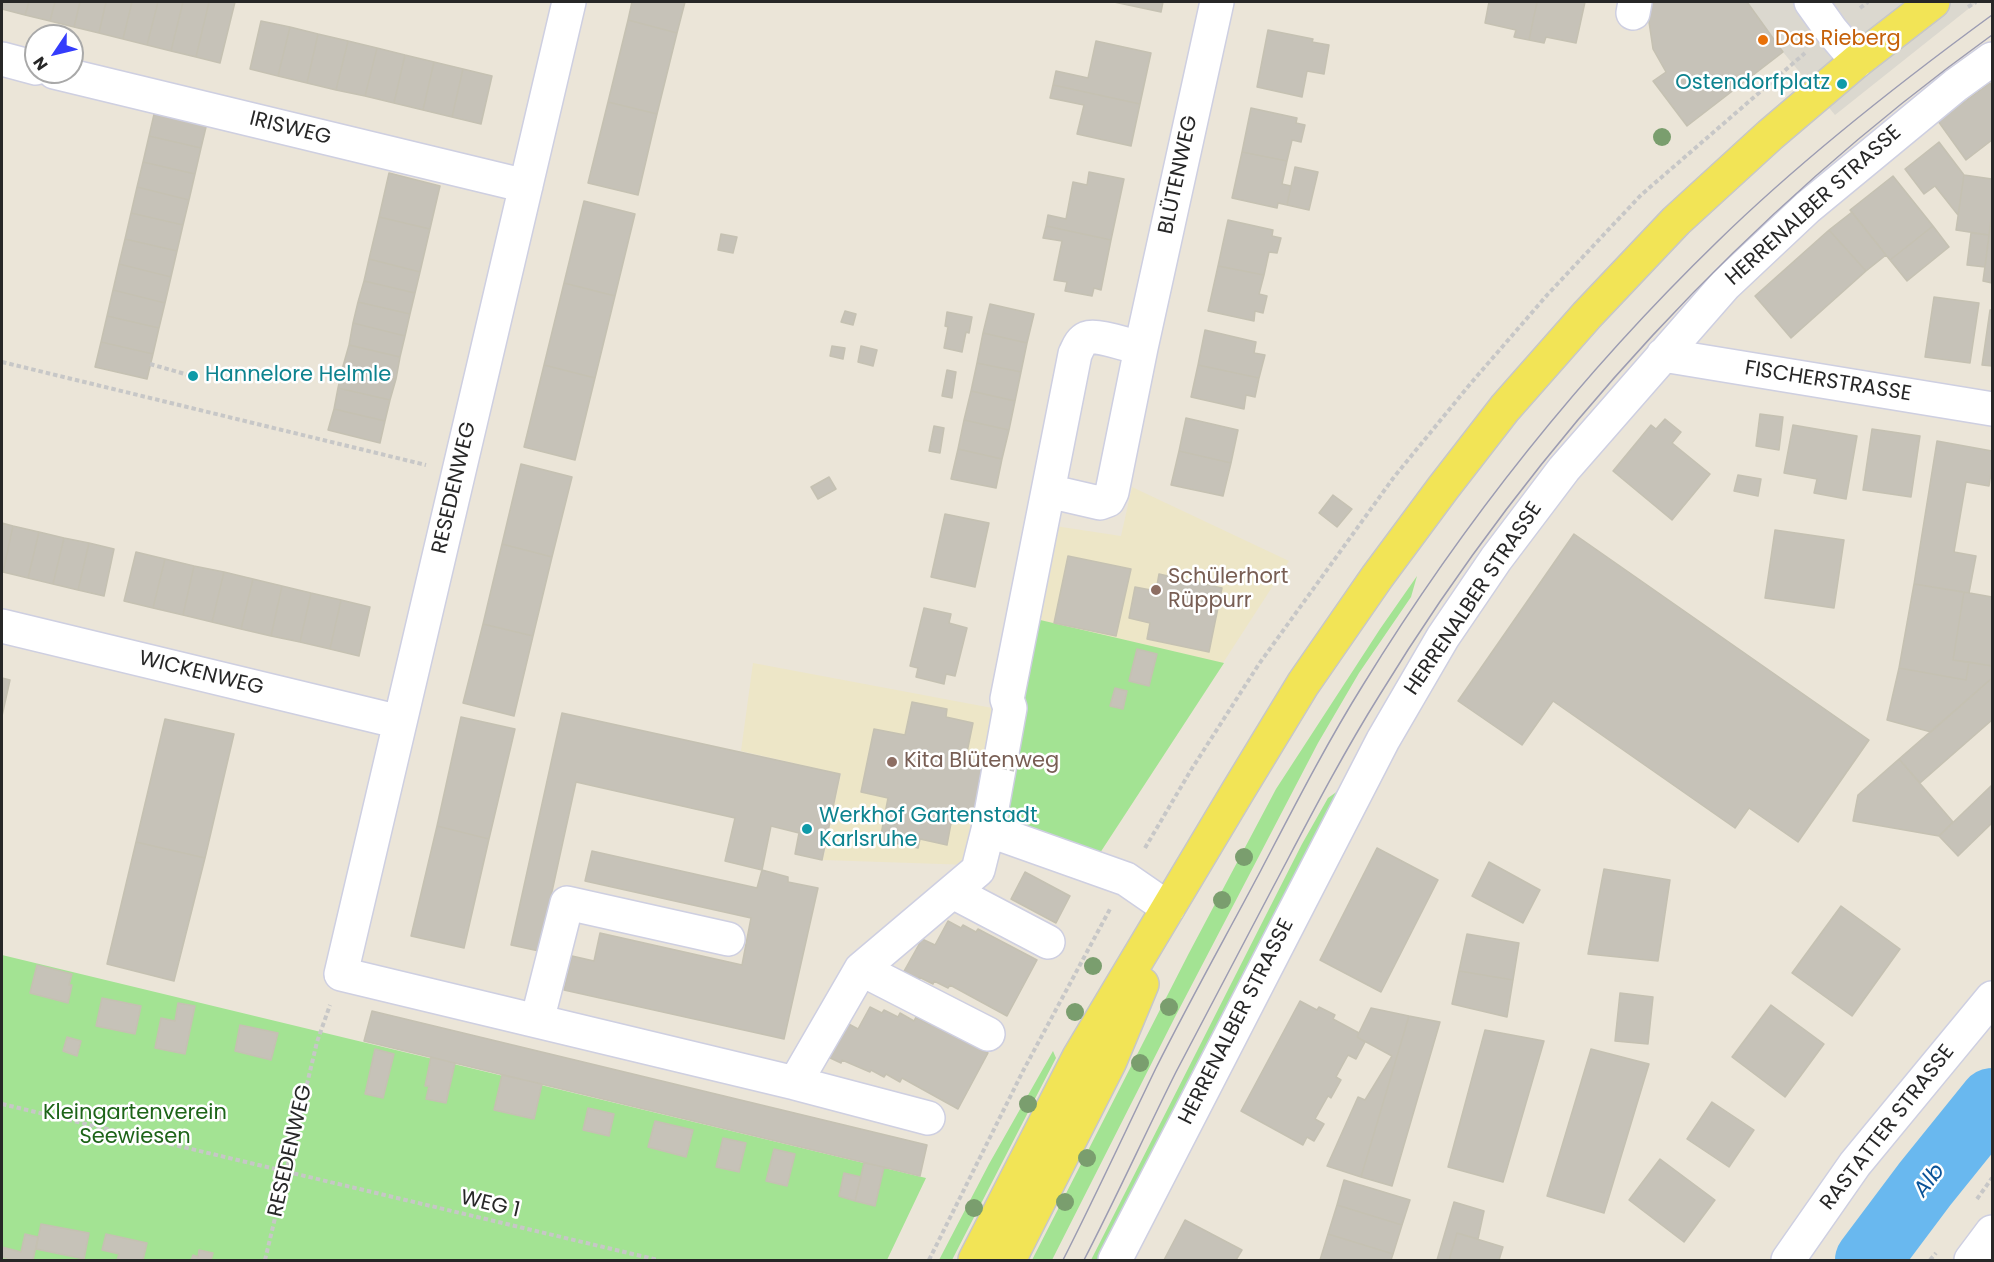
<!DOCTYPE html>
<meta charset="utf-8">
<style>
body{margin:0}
#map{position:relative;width:1994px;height:1262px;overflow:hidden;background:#ebe5d8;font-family:Poppins,sans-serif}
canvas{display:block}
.frame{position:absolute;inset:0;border:3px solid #272727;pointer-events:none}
.north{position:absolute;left:24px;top:24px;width:60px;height:60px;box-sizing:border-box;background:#fff;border:2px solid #a9a9a9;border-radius:50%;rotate:235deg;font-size:16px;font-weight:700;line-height:24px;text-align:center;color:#272727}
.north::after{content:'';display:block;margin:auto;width:21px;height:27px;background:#343cfc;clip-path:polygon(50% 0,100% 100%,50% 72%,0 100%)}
</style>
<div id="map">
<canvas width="1994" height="1262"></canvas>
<div class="frame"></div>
<div class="north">N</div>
</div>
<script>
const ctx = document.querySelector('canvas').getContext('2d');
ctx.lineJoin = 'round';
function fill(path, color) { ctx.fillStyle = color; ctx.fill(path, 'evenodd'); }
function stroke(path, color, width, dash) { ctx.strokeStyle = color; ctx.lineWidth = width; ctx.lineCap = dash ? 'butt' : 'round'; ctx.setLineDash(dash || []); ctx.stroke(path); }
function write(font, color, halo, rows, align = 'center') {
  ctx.font = font + ' Poppins,sans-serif'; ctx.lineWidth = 5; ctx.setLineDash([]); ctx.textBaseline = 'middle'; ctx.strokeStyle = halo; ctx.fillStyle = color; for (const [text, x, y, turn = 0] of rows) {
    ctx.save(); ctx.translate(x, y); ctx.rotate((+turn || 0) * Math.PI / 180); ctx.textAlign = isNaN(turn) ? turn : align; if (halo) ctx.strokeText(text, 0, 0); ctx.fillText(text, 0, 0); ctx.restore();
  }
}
fill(new Path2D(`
 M1132,487L1289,561L1098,856L1036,619L1055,526L1121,536Z
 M753,663L1003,710L971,865L823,860L841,774L741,751Z`), '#ede6c7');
fill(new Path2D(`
 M1417,576L1411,597L1359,673L1318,743L1175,1017L1052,1260H1032L1189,953L1276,789L1380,629Z
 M1036,619L1224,663L1098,856L999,821Z
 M1342,788L1102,1260H1091L1302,844L1328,798Z
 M2,955L926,1178L887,1260H2Z
 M1053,1051L1056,1058L952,1260H939L989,1164Z`), '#a3e393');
fill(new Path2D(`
 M1747,2H1977L1835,115L1783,52Z`), '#dbd8cf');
stroke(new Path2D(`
 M1868,1260L1925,1184L1992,1101`), '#69b8ef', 66);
const building = new Path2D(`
 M3,2H29L25,15L2,9Z
 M29,2H55L50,21L25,15Z
 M55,2H80L74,27L50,21Z
 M80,2H106L99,33L74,27Z
 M106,2H132L123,39L99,33Z
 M132,2H158L147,45L123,39Z
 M158,2H183L171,51L147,45Z
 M183,2H209L196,57L171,51Z
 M209,2H235L220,63L196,57Z
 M632,2H685L677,33L628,20Z
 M1114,2H1163L1161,12Z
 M1489,2H1537L1529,40L1514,37L1516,30L1485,23Z
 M1537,2H1585L1576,43L1546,37L1544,43L1529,40Z
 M1652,2H1747L1783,52L1687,126L1653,81L1666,72L1653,49L1649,22Z
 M628,20L677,33L657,114L608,102Z
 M261,21L290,27L278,76L250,69Z
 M290,27L318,34L307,83L278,76Z
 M1268,30L1313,39L1312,42L1329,45L1324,74L1307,71L1302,97L1257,87Z
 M318,34L348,41L336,90L307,83Z
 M348,41L377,48L365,96L336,90Z
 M1096,41L1151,53L1140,104L1053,85L1056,71L1088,78Z
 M377,48L405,55L394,103L365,96Z
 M405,55L434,62L423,110L394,103Z
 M434,62L463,69L452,117L423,110Z
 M463,69L492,76L481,124L452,117Z
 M1990,83L1992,87V140L1966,160L1938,121Z
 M1053,85L1140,104L1131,146L1077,134L1084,105L1050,98Z
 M608,102L657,114L638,195L588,183Z
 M1251,108L1297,118L1296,123L1305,125L1301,142L1292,140L1287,161L1242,152Z
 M155,110L207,123L201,148L149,136Z
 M149,136L201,148L195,174L143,162Z
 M1939,142L1964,175L1958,215L1935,186L1924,194L1905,169Z
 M1242,152L1287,161L1282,184L1291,186L1287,205L1278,203L1277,208L1232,198Z
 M143,162L195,174L189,200L137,187Z
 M1295,167L1318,172L1309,210L1287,205Z
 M1089,172L1124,179L1111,240L1046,226L1048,215L1066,219L1073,182L1087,185Z
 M389,173L440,186L430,229L379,217Z
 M1964,175L1992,179V213L1989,235L1956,230Z
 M1893,176L1933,226L1890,260L1850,210Z
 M137,187L189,200L183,225L131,213Z
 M584,201L635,214L615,296L564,283Z
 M1852,212L1886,255L1866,271L1829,230Z
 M131,213L183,225L177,251L125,239Z
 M1992,213V283L1983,281Z
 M379,217L430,229L420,272L369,259Z
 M1228,220L1273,230L1272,236L1281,238L1277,253L1269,252L1264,275L1218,266Z
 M1046,226L1111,240L1101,290L1094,288L1092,296L1065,291L1067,282L1054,280L1062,241L1043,238Z
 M1933,226L1949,247L1907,281L1890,260Z
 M1829,230L1866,271L1791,338L1755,296Z
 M1971,233L1989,235L1985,267L1967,265Z
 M721,234L737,237L733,253L718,250Z
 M125,239L177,251L171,277L119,264Z
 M369,259L420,272L415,293L364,281Z
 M119,264L171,277L165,303L113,290Z
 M1218,266L1264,275L1259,294L1267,296L1263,313L1255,311L1254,321L1208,311Z
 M364,281L415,293L410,314L358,302Z
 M564,283L615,296L595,378L544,365Z
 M113,290L165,303L159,328L107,316Z
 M1934,297L1979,303L1970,363L1925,357Z
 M358,302L410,314L405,336L353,323Z
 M990,304L1034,314L1027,343L983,333Z
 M1990,310H1992V366L1982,365Z
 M845,311L856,314L853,325L841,322Z
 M947,312L972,317L969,333L966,332L962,352L944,348L948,327L945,326Z
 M107,316L159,328L153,354L101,342Z
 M353,323L405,336L400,357L349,345Z
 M1205,330L1256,342L1254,353L1265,355L1259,378L1198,365Z
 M983,333L1027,343L1021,372L977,363Z
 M101,342L153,354L147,379L95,367Z
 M349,345L400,357L396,379L343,366Z
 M832,346L845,348L843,359L830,356Z
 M861,346L877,350L873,366L858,362Z
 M977,363L1021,372L1015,401L971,391Z
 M544,365L595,378L575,460L524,447Z
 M1198,365L1259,378L1255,397L1246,395L1244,409L1191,397Z
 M343,366L396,379L390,400L338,388Z
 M947,370L956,372L952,398L942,396Z
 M338,388L390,400L385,421L334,409Z
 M971,391L1015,401L1009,430L964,420Z
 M334,409L385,421L380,443L328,430Z
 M1760,414L1783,417L1779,450L1756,446Z
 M1186,418L1238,430L1231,463L1179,451Z
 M1665,419L1681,432L1672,443L1710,474L1672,520L1613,471L1651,425L1656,429Z
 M964,420L1009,430L1002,459L958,449Z
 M1793,425L1857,436L1846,499L1814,493L1817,479L1784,473Z
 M934,426L944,428L940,453L929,451Z
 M1872,429L1920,436L1911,497L1863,490Z
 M1937,441L1992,451V467L1989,486L1966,482L1954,552L1976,556L1969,593L1914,584Z
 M958,449L1002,459L996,488L951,479Z
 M1179,451L1231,463L1223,496L1171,485Z
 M521,464L572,477L552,557L502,544Z
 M1738,475L1761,479L1758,496L1734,491Z
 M829,477L836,489L818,499L811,487Z
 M1333,495L1352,509L1337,527L1319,513Z
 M945,514L989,523L975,587L931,577Z
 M2,523L13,526L3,572H2Z
 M13,526L39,532L28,578L3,572Z
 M1775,530L1844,540L1834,608L1765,598Z
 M39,532L64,538L53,584L28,578Z
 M1574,534L1869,740L1798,842L1749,808L1735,828L1553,701L1522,745L1458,701Z
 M64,538L89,543L78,590L53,584Z
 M89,543L114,549L104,596L78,590Z
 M502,544L552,557L533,636L483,624Z
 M136,552L165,559L153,608L124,601Z
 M1068,556L1131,569L1116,636L1054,623Z
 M165,559L194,566L183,615L153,608Z
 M194,566L224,572L212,622L183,615Z
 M224,572L253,579L241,629L212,622Z
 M1159,574L1222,588L1209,652L1147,639L1150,623L1129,618L1135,587L1156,591Z
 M253,579L282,586L271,636L241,629Z
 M1914,584L1964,592L1953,660L1969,662L1966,680L1899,668Z
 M282,586L311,593L300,642L271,636Z
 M1964,592L1992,597V666L1953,660Z
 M311,593L341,600L330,649L300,642Z
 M341,600L370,607L359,656L330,649Z
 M924,608L951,614L949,623L967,628L955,676L946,674L944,684L916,677L918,668L910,666Z
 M483,624L533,636L514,716L463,703Z
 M1137,649L1157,654L1149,686L1129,681Z
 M1969,662L1992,666V678L1931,732L1887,720L1899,668L1966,680Z
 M2,678L10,680L2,716Z
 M1992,678V720L1920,783L1899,759Z
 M1115,688L1127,691L1123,709L1110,706Z
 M912,702L947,709L946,717L973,723L965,762L991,769L980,813L954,807L947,845L920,839L918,848L880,840L888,798L861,792L874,729L905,735Z
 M562,713L840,774L822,860L795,854L799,833L771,826L762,870L725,861L735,818L576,782L539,951L511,945Z
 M461,717L515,729L489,839L437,826Z
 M165,719L234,734L205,858L136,842Z
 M1899,759L1953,822L1939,836L1853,821L1858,795Z
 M1992,785V823L1958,856L1939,836Z
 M437,826L489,839L464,948L411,936Z
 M136,842L205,858L174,981L107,964Z
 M1377,848L1438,880L1381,992L1320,960Z
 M592,851L757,888L762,870L788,877V882L818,888L784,1039L564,990L572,956L594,961L600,933L742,965L751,918L585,881Z
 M1489,862L1540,890L1523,923L1472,896Z
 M1604,869L1670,880L1658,961L1588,954Z
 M1025,872L1070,896L1056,923L1011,899Z
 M1841,906L1900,949L1852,1016L1792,973Z
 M948,921L961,928L963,925L976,932L978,929L1037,960L1007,1016L950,985L948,988L934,981L933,984L919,977L918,980L903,973L922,939L935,945Z
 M1467,934L1519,943L1513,980L1459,971Z
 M37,965L72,974L69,985H72L68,1003L30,993Z
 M1459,971L1513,980L1507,1017L1452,1004Z
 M1620,993L1653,997L1648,1044L1615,1041Z
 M102,998L141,1006L135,1034L96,1026Z
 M1300,1001L1317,1010L1319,1007L1335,1015L1333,1019L1359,1033L1357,1037L1365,1042L1356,1059L1348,1055L1336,1077L1341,1080L1331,1098L1328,1096L1315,1119L1324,1124L1314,1141L1307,1137L1303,1145L1241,1111Z
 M178,1003L195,1006L185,1054L155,1048L161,1018L175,1021Z
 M1771,1005L1824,1044L1785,1097L1732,1057Z
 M870,1007L882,1013L884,1010L898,1017L900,1013L914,1021L916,1017L930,1025L931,1021L988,1053L958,1109L902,1078L900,1082L886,1074L884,1077L871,1070L870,1072L842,1060L841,1063L826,1056L845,1022L858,1029Z
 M1371,1008L1409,1016L1361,1177L1327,1166L1358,1097L1365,1100L1392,1056L1357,1037Z
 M372,1011L927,1145L920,1176L364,1041Z
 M1409,1016L1440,1022L1392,1186L1361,1177Z
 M240,1025L278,1033L271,1060L235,1051Z
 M1485,1030L1544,1041L1503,1182L1448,1167Z
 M67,1037L81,1041L77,1056L63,1051Z
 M375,1049L394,1054L383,1098L365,1094Z
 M1591,1049L1649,1064L1604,1213L1547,1196Z
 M431,1057L455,1063L446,1103L426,1099L429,1086H425Z
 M502,1075L542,1084L534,1119L494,1110Z
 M1712,1102L1754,1130L1729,1167L1687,1139Z
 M211,1106L226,1109L224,1121L209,1118Z
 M588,1108L614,1114L609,1136L583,1130Z
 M655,1121L693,1130L686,1157L648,1147Z
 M723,1138L746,1143L739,1172L716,1167Z
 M774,1149L795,1154L787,1186L766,1181Z
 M1660,1159L1715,1200L1684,1242L1629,1200Z
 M864,1163L884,1167L875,1206L855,1201Z
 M844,1173L861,1177L855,1201L839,1196Z
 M1344,1180L1410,1200L1402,1225L1337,1205Z
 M1454,1202L1484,1211L1478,1239L1457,1233L1449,1260H1437Z
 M1337,1205L1402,1225L1393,1254L1328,1234Z
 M1185,1220L1242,1250L1236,1260H1164Z
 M41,1224L89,1233L84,1259L36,1249Z
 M1457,1233L1503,1247L1499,1260H1449Z
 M25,1234L38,1237L33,1260H15L2,1257V1247L21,1252Z
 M106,1234L147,1243L143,1260H117L119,1254L102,1250Z
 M1328,1234L1393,1254L1391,1260H1320Z
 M199,1250L213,1253L211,1260H213H191L193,1255L198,1257Z`);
fill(building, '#c6c2b8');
stroke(building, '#c5c1b2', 1.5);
const minor = new Path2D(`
 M569,2L341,974L795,1083L861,969L978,870L988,830L1010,708L1007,699L1075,354C1078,348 1080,341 1087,338C1097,334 1130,346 1141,348L1112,492L1108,500L1100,503L1048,491
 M1811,2L1831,30L1857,61
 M1633,13L1635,2
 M2,59L36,68
 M54,72L526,186
 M1141,348L1217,2
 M1663,355L1992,409
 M2,626L400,722
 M988,830L1126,879L1168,908
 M953,892L1048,942
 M861,969L988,1034
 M537,1021L567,903L728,939
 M795,1083L928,1118
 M1115,1260L1383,740L1443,637L1496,559L1564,469L1725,285L1808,207L1956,85L1992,59
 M1788,1260L1855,1164L1992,998
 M1971,1260L1992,1232`);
const major = new Path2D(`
 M975,1260L1079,1057L1238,791L1303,684L1377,577L1443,488L1505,408L1587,315L1676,221L1770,135L1857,61L1933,2
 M1009,1260L1110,1061L1142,984`);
stroke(minor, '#cecfe1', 36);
stroke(major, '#c7c7c7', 36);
stroke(new Path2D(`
 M1968,7L1976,2
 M1860,8L1868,2
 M2,362L426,465
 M150,364L199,378
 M1145,848L1191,770L1259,664L1394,477L1471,383L1548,294L1641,195L1805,53
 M2,1104L658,1260
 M1977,1199L1992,1178
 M265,1260L317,1042L330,1005
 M929,1260L1023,1071L1110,909
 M1930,1260L1936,1253`), '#c7c7c7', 4, [4.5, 3]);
stroke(minor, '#fff', 33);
stroke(major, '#f2e456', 33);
stroke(new Path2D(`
 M1063,1260C1095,1197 1125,1132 1156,1068C1189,1002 1225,938 1260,872C1293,809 1325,746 1363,685C1462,524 1582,373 1718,241C1801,160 1899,83 1992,15
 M1084,1260C1116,1198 1145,1134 1176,1072C1207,1012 1239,953 1270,893C1305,827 1339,760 1379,696C1536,439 1748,211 1992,35`), '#9c9cb2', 1.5);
stroke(new Path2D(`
 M966,759L1015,770`), '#c7c7c7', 4, [4.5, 3]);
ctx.fillStyle = '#7a9e6e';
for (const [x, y] of [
 [1662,137],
 [1244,857],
 [1222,900],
 [1093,966],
 [1169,1007],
 [1075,1012],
 [1140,1063],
 [1028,1104],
 [1087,1158],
 [1065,1202],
 [974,1208]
]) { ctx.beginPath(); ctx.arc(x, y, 9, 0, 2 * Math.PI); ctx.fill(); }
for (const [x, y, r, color] of [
 [1763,40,6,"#e8710a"],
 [1842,84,6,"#0f9aa8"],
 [193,376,6,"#0f9aa8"],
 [1156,590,6,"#8d6e63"],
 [892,762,6,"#8d6e63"],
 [807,829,6,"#0f9aa8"]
]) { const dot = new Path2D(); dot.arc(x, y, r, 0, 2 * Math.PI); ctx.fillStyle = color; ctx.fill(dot); stroke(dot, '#fff', 2); }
write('21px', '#c56008', '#fff', [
 ["Das Rieberg",1775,40]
], 'left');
write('21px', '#0d838f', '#fff', [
 ["Ostendorfplatz",1830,84,"right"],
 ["Hannelore Helmle",205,376],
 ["Werkhof Gartenstadt",819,817],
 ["Karlsruhe",819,841]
], 'left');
write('21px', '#272727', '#fff', [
 ["IRISWEG",290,129,14],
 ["BLÜTENWEG",1179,175,-78],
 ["HERRENALBER STRASSE",1814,206,-42],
 ["FISCHERSTRASSE",1828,382,9],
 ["RESEDENWEG",455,488,-77],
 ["HERRENALBER STRASSE",1474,599,-56],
 ["WICKENWEG",201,674,14],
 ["HERRENALBER STRASSE",1237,1022,-63],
 ["RASTATTER STRASSE",1888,1128,-52],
 ["RESEDENWEG",291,1151,-77],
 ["WEG 1",490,1205,13]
]);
write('21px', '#785e54', '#fff', [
 ["Schülerhort",1168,578],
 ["Rüppurr",1168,602],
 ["Kita Blütenweg",904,762]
], 'left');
write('21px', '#1d6418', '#fff', [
 ["Kleingartenverein",135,1114],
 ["Seewiesen",135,1138]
]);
write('italic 22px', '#0b5397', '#fff', [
 ["Alb",1930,1181,-52]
]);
</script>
